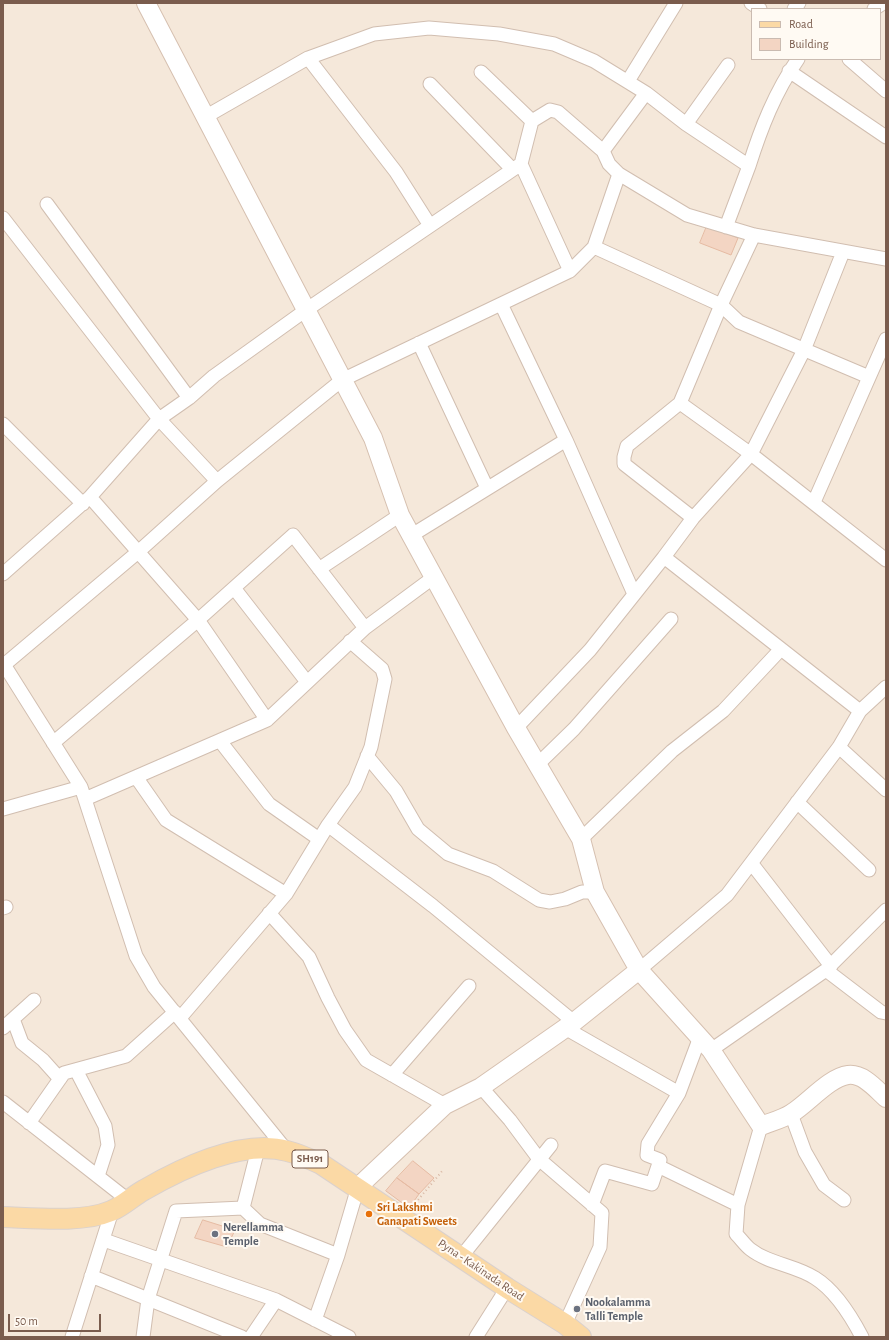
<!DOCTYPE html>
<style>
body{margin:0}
#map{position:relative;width:889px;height:1340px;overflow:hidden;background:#fdf6ec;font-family:"Alegreya Sans",sans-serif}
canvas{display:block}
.frame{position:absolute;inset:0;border:4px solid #7a5c4d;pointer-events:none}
.legend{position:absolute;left:751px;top:8px;width:130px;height:52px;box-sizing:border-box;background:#fffaf3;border:1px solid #cabbb1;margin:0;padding:5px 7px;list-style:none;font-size:12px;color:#7a5c4d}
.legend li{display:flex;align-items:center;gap:8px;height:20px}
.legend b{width:20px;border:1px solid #cabbb1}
.scale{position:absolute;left:8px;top:1314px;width:93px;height:18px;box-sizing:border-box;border:2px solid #7a5c4d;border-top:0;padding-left:5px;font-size:12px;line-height:14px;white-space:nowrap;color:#7a5c4d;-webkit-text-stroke:3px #fffaf3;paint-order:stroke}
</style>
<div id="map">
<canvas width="889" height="1340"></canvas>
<div class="frame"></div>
<ul class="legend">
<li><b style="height:5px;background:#fbd9a5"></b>Road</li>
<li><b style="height:11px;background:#f3d5c3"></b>Building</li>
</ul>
<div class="scale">50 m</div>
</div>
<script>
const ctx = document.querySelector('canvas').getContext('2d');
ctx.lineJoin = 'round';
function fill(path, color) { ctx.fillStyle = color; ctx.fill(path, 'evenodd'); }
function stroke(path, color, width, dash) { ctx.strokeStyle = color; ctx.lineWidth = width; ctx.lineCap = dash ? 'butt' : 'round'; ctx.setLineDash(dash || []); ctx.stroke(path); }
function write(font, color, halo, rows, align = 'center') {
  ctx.font = font + ' "Alegreya Sans",sans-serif'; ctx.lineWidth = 4; ctx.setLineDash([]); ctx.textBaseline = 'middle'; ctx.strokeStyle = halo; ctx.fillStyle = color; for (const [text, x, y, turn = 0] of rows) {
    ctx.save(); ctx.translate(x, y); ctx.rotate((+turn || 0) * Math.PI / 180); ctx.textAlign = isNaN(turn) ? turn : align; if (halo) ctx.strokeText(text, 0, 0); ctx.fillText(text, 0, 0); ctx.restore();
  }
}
fill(new Path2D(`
 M3,3H886V1337H3ZM752,9H880V59H752Z`), '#f5e8da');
const building = new Path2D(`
 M707,226L738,238L731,255L700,243Z
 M413,1161L434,1178L419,1194L397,1178Z
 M397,1178L419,1194L409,1208L386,1191Z
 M203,1220L235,1230L227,1247L195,1238Z`);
fill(building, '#f3d5c3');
stroke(building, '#e6bba3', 1);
const street = new Path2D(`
 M751,3L760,9
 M794,9L799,3
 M874,9L883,3
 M308,58L396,172L429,224
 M849,59L886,91
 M789,71L886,137
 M481,72L532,121
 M628,81L676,3
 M430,84L512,169
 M646,93L603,151L609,164L619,174L687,215L754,235L886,259
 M205,117L308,58L374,34L429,28L499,34L554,44L594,61L646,93L686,124L749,166L726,227
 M686,124L728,65
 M521,164L532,121L550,110L558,112L603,151
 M749,166C761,128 775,92 798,59
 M619,174L594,247L721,305L739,322L869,377
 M47,204L189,398
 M3,218L159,419L217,481
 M754,235L721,305L680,403L751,454L804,350L843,252
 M501,304L566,440L634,594
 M419,343L487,488
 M680,403L627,446L624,457V464L693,518
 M3,424L83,504
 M814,502L886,339
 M412,535L566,440
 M664,557L693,518L751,454L886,560
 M319,569L400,515
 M3,574L90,497L159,419L189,398L214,376L306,310L521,164L570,271
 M234,588L307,682
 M365,628L293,535L198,620L267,720L365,628L434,577
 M3,663L81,787L3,809
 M4,665L138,552L217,481L342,380L570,271L594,247
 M516,728L590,650L664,557L860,711
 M220,741L269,804L319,839
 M53,743L198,620L90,497
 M839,747L886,790
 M367,756L396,791L418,829L448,854L493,871L539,900L550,902L565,899L582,892H595
 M537,765L574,729L671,619
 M136,777L166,820L286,894
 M81,787L136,956L154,987L287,1151
 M85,799L267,720
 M797,802L869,870
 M328,825L355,787L371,747L385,679L382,669L350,641
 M581,839L672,751L723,711L781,649
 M752,864L831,966
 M3,908L6,907
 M269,913L309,957L328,998L345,1030L366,1060L445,1105
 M639,970L727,895L839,747L860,711L886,687
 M826,970L881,1012L886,1013
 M180,1018L286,894L328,825L433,906L574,1022
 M13,1019L22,1043L43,1060L60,1079
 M3,1028L34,1000
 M565,1028L679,1093
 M711,1050L826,970L886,910
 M76,1070L105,1126L108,1145L98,1176
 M392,1075L469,986
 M481,1087L510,1120L539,1159L602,1213L600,1247L565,1324
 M3,1102L128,1200
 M791,1114L805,1152L824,1185L844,1200
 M29,1123L64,1073L126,1056L175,1012
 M761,1126L738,1205L736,1234C741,1239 745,1245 750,1249C769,1264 795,1265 815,1278C836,1291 851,1316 862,1337
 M258,1149L243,1208L260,1224L338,1255
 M658,1166L738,1205
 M592,1205L605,1171L652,1184L660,1160L647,1155L648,1144L679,1093L700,1037
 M104,1240L276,1300
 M461,1257L551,1145
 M91,1276L242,1337
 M315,1320L338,1255L358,1187
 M72,1337L112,1211
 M143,1337L148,1299L176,1211L243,1208
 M251,1337L276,1300L349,1337
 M476,1337L507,1288`);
const secondary = new Path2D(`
 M146,3L373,438L400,515L516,728L581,839L595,892L639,970
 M358,1187L445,1105L481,1087L574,1022L639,970L711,1050L761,1126C771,1122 783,1119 792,1113C808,1103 830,1077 848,1075C863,1073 876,1089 886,1098`);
const primary = new Path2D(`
 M3,1217C34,1218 83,1223 111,1211C123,1206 133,1196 144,1190C182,1168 243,1139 287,1151C299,1154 310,1159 321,1164L507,1288L565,1324L581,1337`);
stroke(street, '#d1beb0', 15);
stroke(secondary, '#d6c0b0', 20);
stroke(primary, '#dad1cd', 22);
stroke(new Path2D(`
 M413,1206L443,1170`), '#d9b8a5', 2, [1, 3]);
stroke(street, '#fff', 13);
stroke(secondary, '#fff', 18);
stroke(primary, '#fbd9a5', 20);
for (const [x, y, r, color] of [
 [369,1214,4,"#e8710a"],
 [215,1234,4,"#6b7280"],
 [577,1309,4,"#6b7280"]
]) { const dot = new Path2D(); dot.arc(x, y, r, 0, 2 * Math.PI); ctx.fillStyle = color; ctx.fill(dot); stroke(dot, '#fffaf3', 1.5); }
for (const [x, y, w] of [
 [310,1159,36]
]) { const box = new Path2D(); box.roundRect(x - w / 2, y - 9, w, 18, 3); ctx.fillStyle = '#fffaf3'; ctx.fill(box); stroke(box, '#7a5c4d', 1); }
write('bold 11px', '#7a5c4d', null, [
 ["SH191",310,1159]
]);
write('bold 12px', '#c56008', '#fffaf3', [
 ["Sri Lakshmi",377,1207],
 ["Ganapati Sweets",377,1221]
], 'left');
write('bold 12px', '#5b616d', '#fffaf3', [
 ["Nerellamma",223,1227],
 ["Temple",223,1241],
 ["Nookalamma",585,1302],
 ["Talli Temple",585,1316]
], 'left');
write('12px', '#7a5c4d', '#fffaf3', [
 ["Pyna - Kakinada Road",481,1270,34]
]);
</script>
